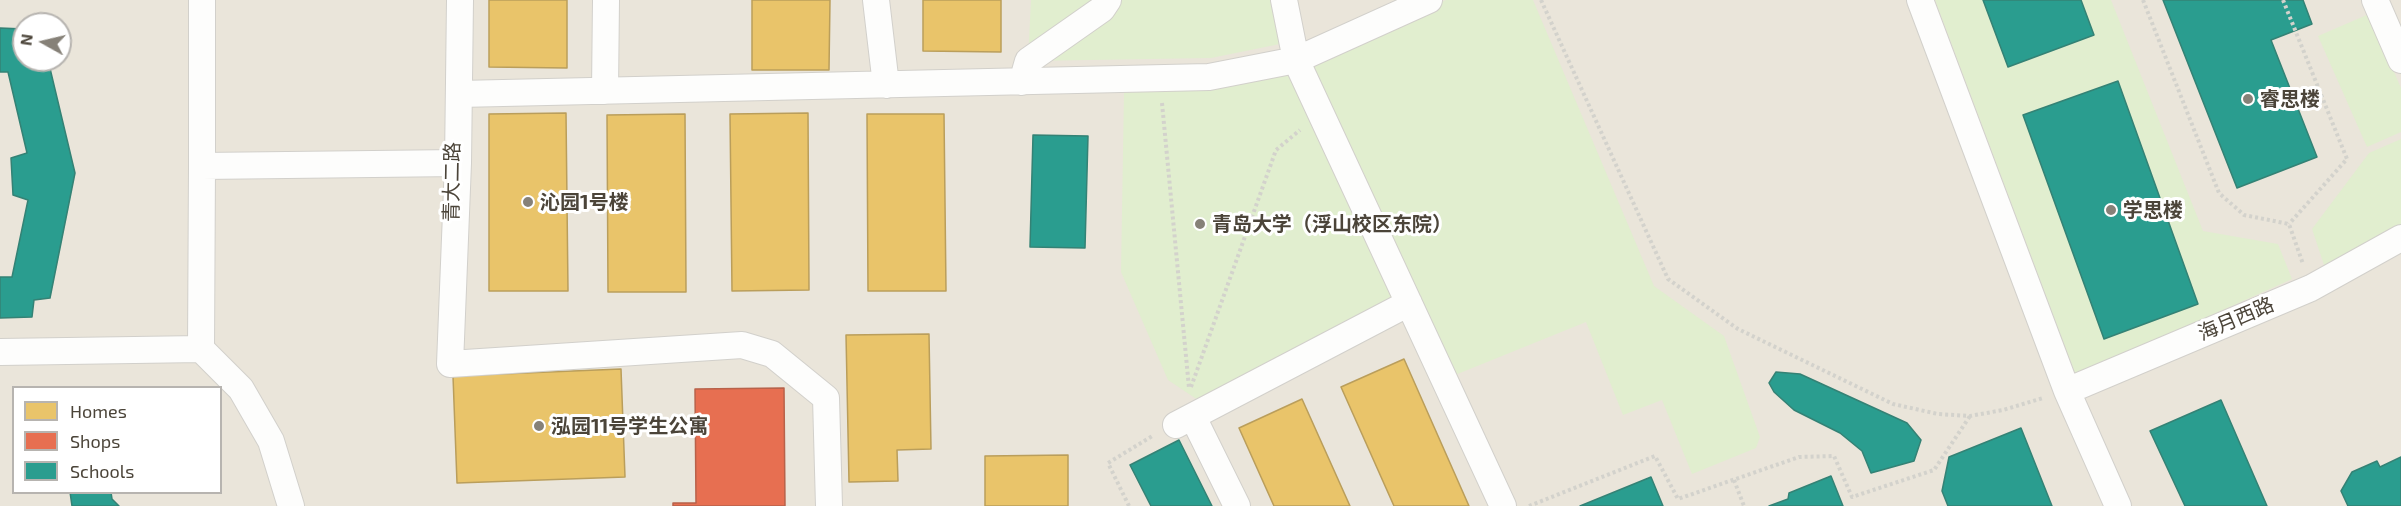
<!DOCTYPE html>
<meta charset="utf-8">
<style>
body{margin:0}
#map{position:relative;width:2401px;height:506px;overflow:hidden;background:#f4f2ee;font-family:"Exo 2",sans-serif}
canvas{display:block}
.legend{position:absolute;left:12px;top:386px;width:210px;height:108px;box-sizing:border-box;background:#fff;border:2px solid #b7b4b0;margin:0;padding:8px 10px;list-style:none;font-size:18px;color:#4b4439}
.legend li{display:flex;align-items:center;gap:12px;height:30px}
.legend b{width:30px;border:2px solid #b7b4b0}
.north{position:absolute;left:12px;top:12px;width:60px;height:60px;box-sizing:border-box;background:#fff;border:2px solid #b7b4b0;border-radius:50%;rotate:278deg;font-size:16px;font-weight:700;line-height:24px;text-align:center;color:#4b4439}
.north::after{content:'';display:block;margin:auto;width:21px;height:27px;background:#868178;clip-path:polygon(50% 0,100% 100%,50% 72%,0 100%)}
</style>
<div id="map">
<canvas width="2401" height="506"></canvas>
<ul class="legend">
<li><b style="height:16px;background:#e9c46a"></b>Homes</li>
<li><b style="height:16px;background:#e76f51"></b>Shops</li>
<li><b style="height:16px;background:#2a9d8f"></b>Schools</li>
</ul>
<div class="north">N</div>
</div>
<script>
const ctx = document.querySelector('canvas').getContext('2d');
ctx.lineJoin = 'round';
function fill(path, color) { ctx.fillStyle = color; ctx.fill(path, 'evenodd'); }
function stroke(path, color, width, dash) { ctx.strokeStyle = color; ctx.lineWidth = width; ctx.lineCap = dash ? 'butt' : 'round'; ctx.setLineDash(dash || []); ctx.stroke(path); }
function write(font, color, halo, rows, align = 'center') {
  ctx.font = font + ' "Exo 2","Noto Sans SC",sans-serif'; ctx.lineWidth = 6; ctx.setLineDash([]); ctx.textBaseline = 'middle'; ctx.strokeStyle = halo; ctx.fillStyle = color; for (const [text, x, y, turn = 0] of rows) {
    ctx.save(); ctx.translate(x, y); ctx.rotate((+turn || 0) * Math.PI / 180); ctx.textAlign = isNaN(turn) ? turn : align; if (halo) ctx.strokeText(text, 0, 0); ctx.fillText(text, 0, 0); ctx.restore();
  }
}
fill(new Path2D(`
 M0,0H2401V506H0ZM24,24H60V60H24ZM14,388H220V492H14Z`), '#eae5da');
fill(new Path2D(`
 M1031,0H1272L1280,44L1211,58L1028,61Z
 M1446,0H1533L1654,286L1724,336L1760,437L1756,448L1692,474L1662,400L1623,415L1586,322L1455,375L1307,64Z
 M1935,0H2111L2203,231L2278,244L2292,279L2076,376Z
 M2369,14L2401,88V132L2367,147L2318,36Z
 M1289,71L1396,299L1201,402L1168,380L1121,272L1124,90Z
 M2401,139V227L2325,268L2312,229L2369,153Z`), '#e1eecf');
const homes = new Path2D(`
 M489,0H567V68L489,67Z
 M752,0H830L829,70H752Z
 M923,0H1001V52L923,51Z
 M566,113L568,291H489V114Z
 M808,113L809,290L732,291L730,114Z
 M685,114L686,292H608L607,115Z
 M867,114H944L946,291H868Z
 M929,334L931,449L897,450L898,481L849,482L846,335Z
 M1404,359L1469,506H1394L1341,387Z
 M621,369L625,477L457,483L453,376Z
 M1302,399L1350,506H1274L1239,428Z
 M1068,455V506H985V456Z`);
fill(homes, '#e9c46a');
stroke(homes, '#ba9e5b', 1.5);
const shops = new Path2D(`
 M784,388L785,506H673V503H696L695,389Z`);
fill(shops, '#e76f51');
stroke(shops, '#b8624a', 1.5);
const schools = new Path2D(`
 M1983,0H2081L2094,35L2008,67Z
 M2163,0H2303L2312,24L2271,40L2317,157L2237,188Z
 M0,28L24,29V60H48L75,173L50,298L34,300L32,317L0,318V277H12L28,200L13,195L11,158L27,153L8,72H0Z
 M2118,81L2198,304L2104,339L2023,115Z
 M1033,135L1088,136L1085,248L1030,247Z
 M1776,372L1800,374L1907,423L1921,440L1914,461L1871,473L1862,451L1840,433L1794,410L1774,392L1769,383Z
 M2221,400L2267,506H2185L2150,431Z
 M2021,428L2052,506H1948L1942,491L1949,457Z
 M1179,440L1212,506H1151L1130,465Z
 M2401,457V506H2348L2341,491L2352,472L2377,461L2380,467Z
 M1831,476L1843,506H1769L1788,499L1789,493Z
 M1651,477L1663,506H1580Z
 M70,492H111L112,499L119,506H72Z`);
fill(schools, '#2a9d8f');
stroke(schools, '#348275', 1.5);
const street = new Path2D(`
 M202,0V166L458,163
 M460,0L458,163L450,364L742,345L772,354L826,398L829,506
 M876,0L886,85
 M1284,0L1296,60L1503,506
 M1920,0L2067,391L2118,506
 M2375,0L2401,60
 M1022,82L1028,61L1102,9L1108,0
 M605,91L606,0
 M459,94L1209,77L1296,60L1429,0
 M201,349L241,389L271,441L291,506
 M0,352L201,349L202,166
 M2067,391L2311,288L2401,238
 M1193,417L1237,506
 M1176,425L1409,303`);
stroke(street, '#d2d0cb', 28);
stroke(new Path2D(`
 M1541,0L1668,279L1738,329L1893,404L1938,414L1970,416L2003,410L2043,398
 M2143,0L2219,193L2244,215L2289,224L2303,264
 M2283,0L2347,159L2289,224
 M1162,103L1189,388
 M1191,387L1276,150L1300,130
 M1734,480L1744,506
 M1129,506L1108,463L1154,435
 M1529,506L1655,456L1678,499L1799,457L1834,456L1852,497L1934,470L1970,416`), '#d3d2cc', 4, [3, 3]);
stroke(street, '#fdfdfc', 26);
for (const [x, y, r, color] of [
 [2248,99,6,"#868178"],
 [528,202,6,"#868178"],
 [2111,210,6,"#868178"],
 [1200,224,6,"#868178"],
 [539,426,6,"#868178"]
]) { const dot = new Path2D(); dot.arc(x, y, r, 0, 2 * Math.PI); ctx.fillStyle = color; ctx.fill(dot); stroke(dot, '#fff', 2); }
write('bold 20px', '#4b4439', '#fff', [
 ["睿思楼",2260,99],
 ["沁园1号楼",540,202],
 ["学思楼",2123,210],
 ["青岛大学（浮山校区东院）",1212,224],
 ["泓园11号学生公寓",551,426]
], 'left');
write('20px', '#4b4439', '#fff', [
 ["青大二路",452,182,-89],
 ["海月西路",2236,319,-23]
]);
</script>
